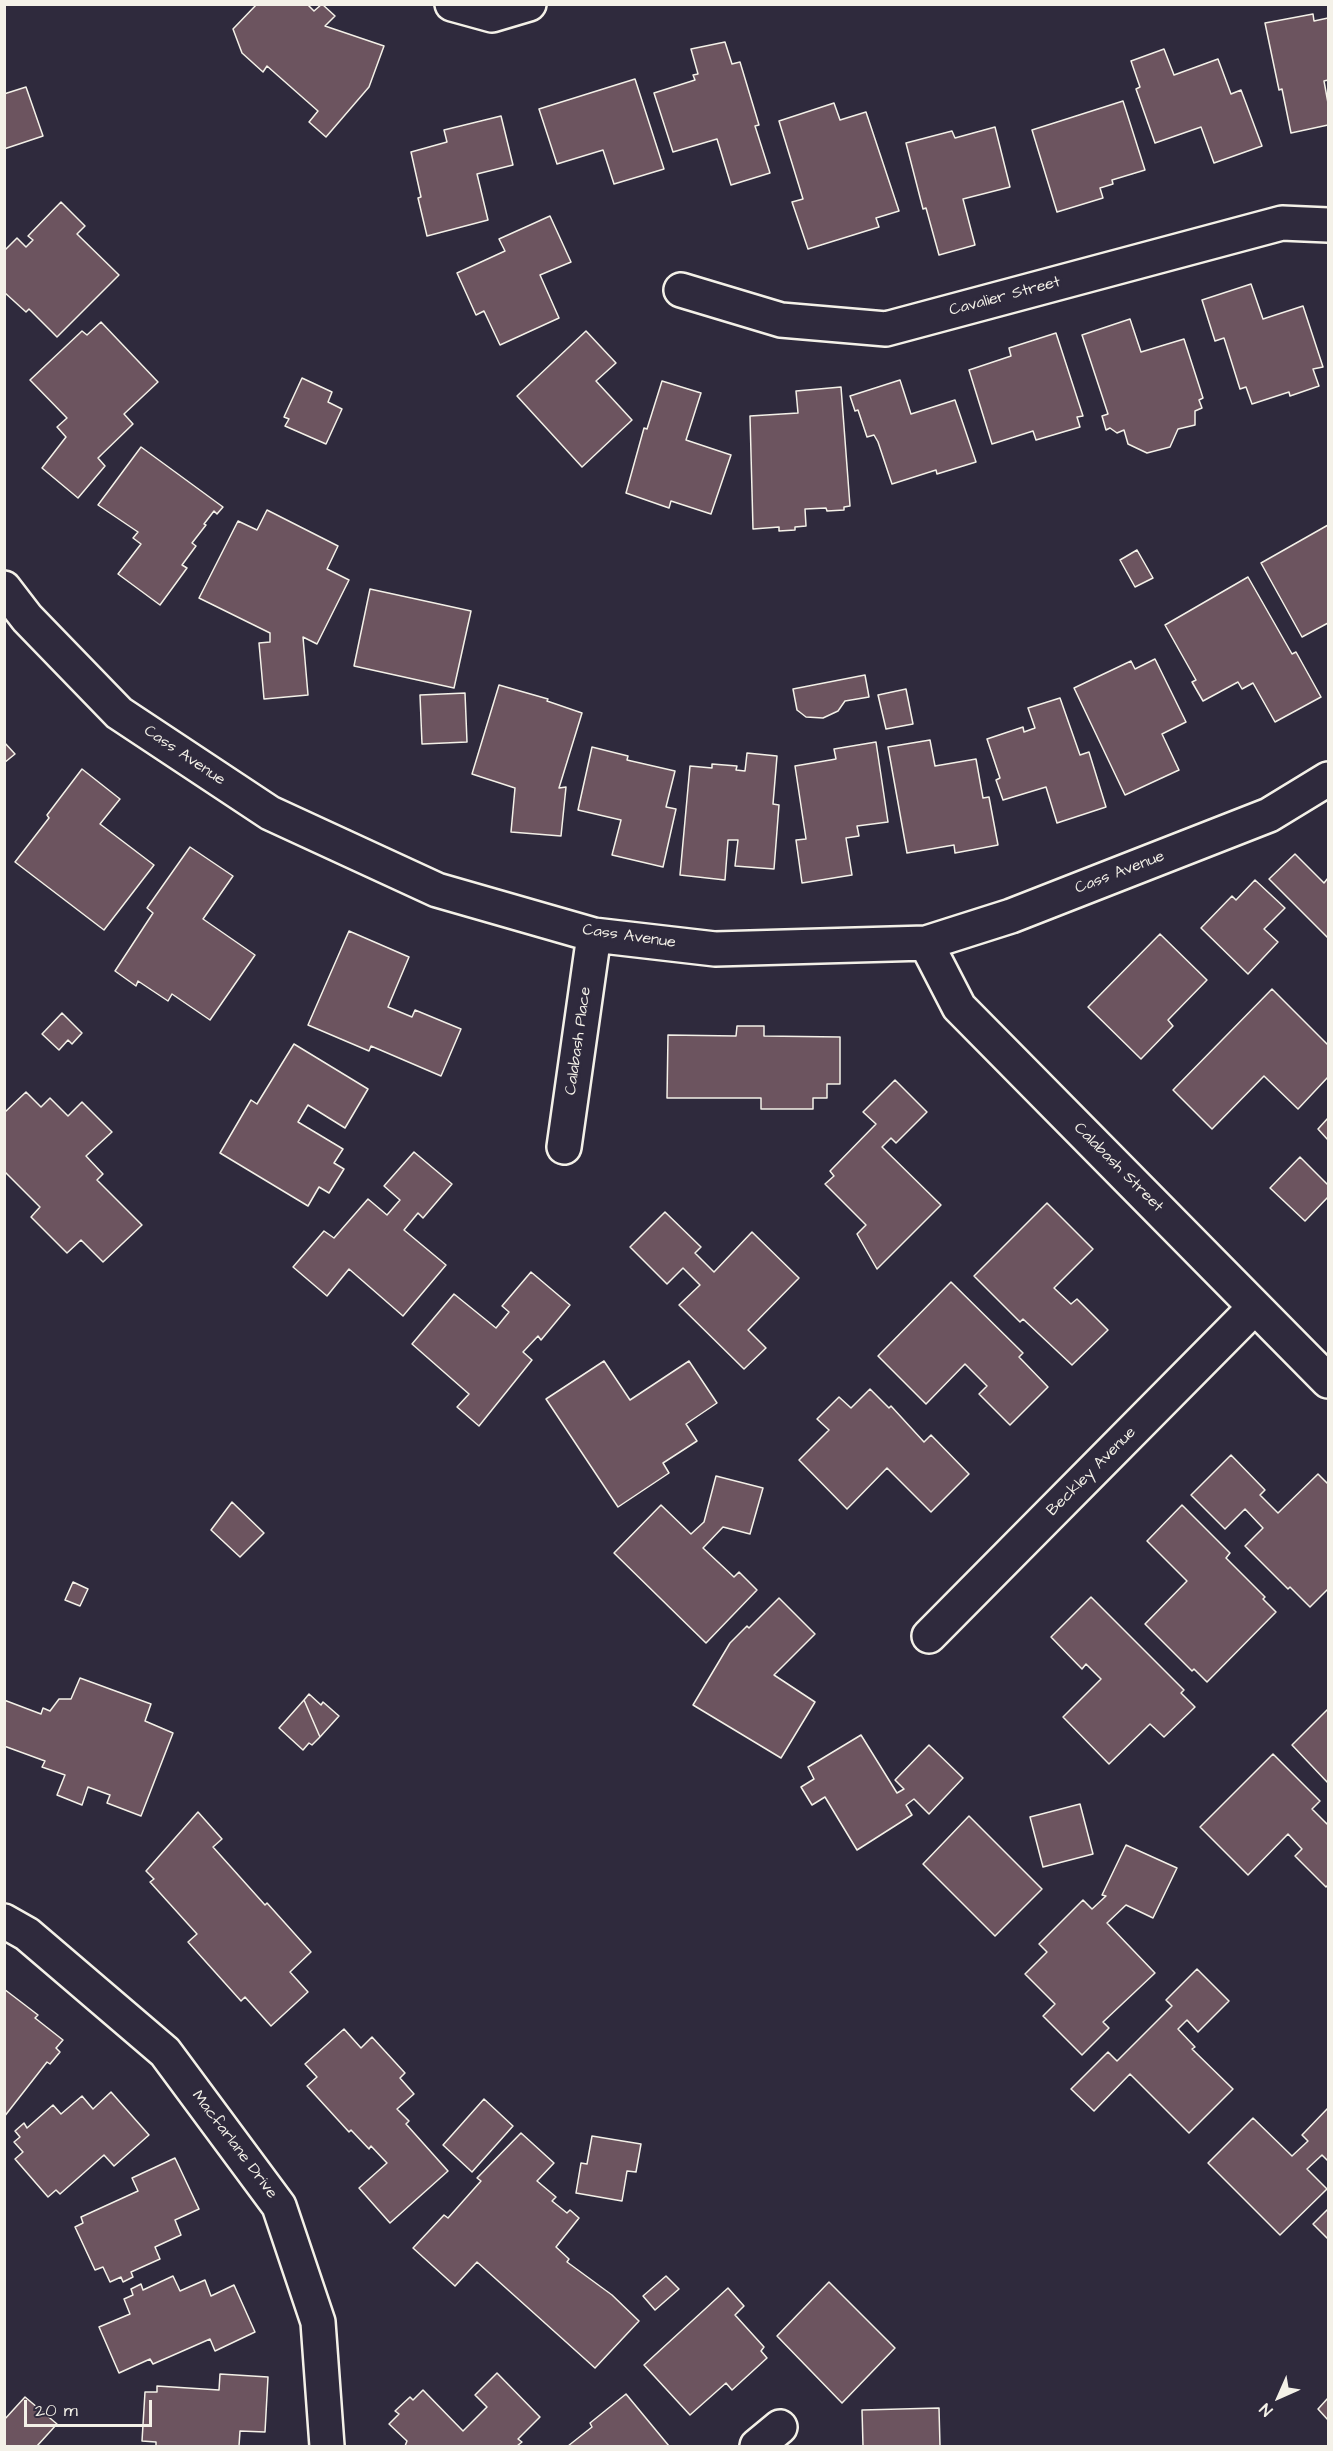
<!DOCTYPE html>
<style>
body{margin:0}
#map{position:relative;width:1333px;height:2451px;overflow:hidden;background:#2f2a3d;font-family:"Architects Daughter",sans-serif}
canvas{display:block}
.frame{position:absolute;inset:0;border:6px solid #f4f1e8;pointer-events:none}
.north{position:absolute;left:1249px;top:2367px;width:60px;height:60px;-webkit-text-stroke:4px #2f2a3d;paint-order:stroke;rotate:225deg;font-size:16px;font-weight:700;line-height:24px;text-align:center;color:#f4f1e8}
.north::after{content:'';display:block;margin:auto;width:21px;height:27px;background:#f4f1e8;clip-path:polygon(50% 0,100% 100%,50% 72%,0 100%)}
.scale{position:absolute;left:24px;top:2400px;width:128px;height:27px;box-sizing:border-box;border:3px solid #f4f1e8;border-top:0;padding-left:8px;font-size:18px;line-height:21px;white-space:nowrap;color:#f4f1e8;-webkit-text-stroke:4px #2f2a3d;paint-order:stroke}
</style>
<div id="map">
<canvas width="1333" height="2451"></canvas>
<div class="frame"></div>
<div class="north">N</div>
<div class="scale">20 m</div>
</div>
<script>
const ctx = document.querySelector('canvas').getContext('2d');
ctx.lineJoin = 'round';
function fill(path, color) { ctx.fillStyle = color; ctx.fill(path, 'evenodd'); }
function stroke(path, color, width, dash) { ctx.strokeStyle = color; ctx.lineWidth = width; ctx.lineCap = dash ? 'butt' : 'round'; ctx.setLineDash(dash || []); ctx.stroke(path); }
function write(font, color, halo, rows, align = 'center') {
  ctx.font = font + ' "Architects Daughter",sans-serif'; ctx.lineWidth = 6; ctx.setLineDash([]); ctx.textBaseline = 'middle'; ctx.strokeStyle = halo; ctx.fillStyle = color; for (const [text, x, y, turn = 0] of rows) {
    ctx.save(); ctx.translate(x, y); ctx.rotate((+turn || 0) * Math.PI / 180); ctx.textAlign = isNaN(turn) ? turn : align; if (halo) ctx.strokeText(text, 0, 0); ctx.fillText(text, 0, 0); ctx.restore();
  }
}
const building = new Path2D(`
 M307,4L314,11L322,4L335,16L325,26L384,46L369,87L326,137L309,122L318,111L267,66L263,72L242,53L233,29L257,4Z
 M1313,14L1314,21L1328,18V80L1324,81L1328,103V125L1291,133L1282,89L1279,90L1265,23Z
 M725,42L732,64L740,62L759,125L755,126L770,173L731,185L717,139L673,152L654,93L695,80L693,75L698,74L691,49Z
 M1164,49L1174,75L1218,59L1231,94L1241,90L1262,146L1214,163L1201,127L1155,143L1136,89L1140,87L1131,61Z
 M635,79L664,169L614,184L603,150L557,164L539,109Z
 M26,87L43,136L4,149V94Z
 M1123,101L1145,170L1112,180L1113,184L1100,188L1103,198L1057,212L1032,130Z
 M834,103L840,120L866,112L899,211L876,218L879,227L808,249L792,202L803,199L779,121Z
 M501,116L513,165L477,174L488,220L427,236L418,198L421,197L411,152L447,142L444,130Z
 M995,127L1010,187L963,199L975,245L939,255L926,208L923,209L906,143L952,131L955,138Z
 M61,202L85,226L77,234L119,275L57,337L29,309L26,312L4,292V251L17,238L26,247L33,240L28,236Z
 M550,216L571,262L540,275L559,318L500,345L484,311L476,315L457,273L505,251L499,239Z
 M1251,284L1263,319L1303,306L1323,367L1313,369L1319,386L1290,396L1289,392L1252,404L1246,387L1240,389L1224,338L1215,341L1202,300Z
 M1130,319L1141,352L1184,339L1203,398L1199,400L1202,408L1195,411V425L1178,429L1170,447L1147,453L1128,444L1124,430L1117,433L1110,428L1106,430L1102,416L1108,414L1082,335Z
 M101,322L158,382L124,414L133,424L98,458L105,466L78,498L42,468L66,437L57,427L67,418L30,380L82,331L87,335Z
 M586,331L616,363L596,381L632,420L582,467L517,396Z
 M1056,333L1083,416L1077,417L1080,427L1036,440L1033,431L992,444L969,370L1011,356L1009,348Z
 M302,378L332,392L328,402L342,409L326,444L285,426L289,419L284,417Z
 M900,380L911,414L955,400L976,462L937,474L936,470L892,484L878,442L874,435L867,437L858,410L855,411L850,396Z
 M662,381L701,393L686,440L731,455L711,514L671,501L669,508L626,493L644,428L647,429Z
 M841,387L850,506L844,507V510L827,511L826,508L805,509L806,526L795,527V530L779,531V527L753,529L750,416L798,413L796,391Z
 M141,447L223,507L217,514L214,511L204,524L206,525L192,543L196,546L182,565L187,568L160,605L118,574L141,544L133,538L138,532L98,505Z
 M267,510L338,546L327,569L349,580L317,644L303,637L308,695L264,699L259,643L270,642V633L199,598L238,521L257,530Z
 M1328,525V623L1302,637L1261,563Z
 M1137,550L1153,578L1135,587L1120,560Z
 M1248,577L1292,654L1296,652L1321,697L1275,722L1253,683L1242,689L1238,682L1203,701L1192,682L1196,680L1165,625Z
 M370,589L471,611L454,688L354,666Z
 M1155,659L1186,722L1162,734L1179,770L1125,795L1074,688L1131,661L1135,669Z
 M865,675L869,697L845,701L838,711L823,718L806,717L797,710L793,689Z
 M499,685L548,699L547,701L582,713L559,788L566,787L561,836L511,832L515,788L472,774Z
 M906,689L913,724L886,729L878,695Z
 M465,693L467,742L422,744L420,695Z
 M1060,698L1080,755L1089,752L1106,807L1057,823L1046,787L1003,800L996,780L1000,778L987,739L1023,727L1024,732L1035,728L1028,708Z
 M930,740L935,766L976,759L983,798L989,797L998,845L955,853L954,845L907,853L888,747Z
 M4,742L15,754L4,763Z
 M876,742L888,822L857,826L859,836L846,838L852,875L802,883L796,840L806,839L795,766L836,759L834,749Z
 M592,747L628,756L627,760L675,771L666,807L676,809L663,867L612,855L621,820L578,810Z
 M747,753L777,756L773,804L779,805L774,869L735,866L738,840H728L725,880L680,875L690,766L712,768V764L737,766L736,770L745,771Z
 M82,769L120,799L100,824L154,865L104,930L15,862L49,818L47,815Z
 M190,847L233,876L203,919L255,955L210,1020L172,994L168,1001L138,981L136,986L115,971L153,913L147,908Z
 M1295,854L1324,883L1328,878V938L1269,879Z
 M1255,880L1285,908L1264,929L1278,942L1248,974L1201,928L1232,896L1236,900Z
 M349,931L409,957L388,1007L412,1017L415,1010L461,1029L441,1076L371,1046L369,1051L308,1025Z
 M1160,934L1207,980L1168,1020L1173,1026L1141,1059L1088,1007Z
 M1272,989L1328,1045V1077L1298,1109L1264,1076L1212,1129L1173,1090Z
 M62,1013L82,1033L72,1044L68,1040L59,1050L42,1034Z
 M737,1026H764V1036L840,1037V1084H827V1098H813V1109H761V1098H667L668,1035L736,1036Z
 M294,1044L368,1089L345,1128L308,1105L298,1122L343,1149L334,1163L344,1169L329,1193L319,1187L308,1206L220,1153L251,1100L257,1104Z
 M895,1080L927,1112L896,1143L891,1138L882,1147L941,1205L877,1269L857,1234L866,1225L825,1184L834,1176L830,1171L876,1124L863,1112Z
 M26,1092L41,1107L50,1098L68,1116L82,1102L112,1132L86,1156L103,1174L97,1180L142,1225L103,1262L81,1240L67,1253L31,1217L40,1207L4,1171V1113Z
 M1328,1118V1140L1318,1129Z
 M414,1152L452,1184L423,1218L418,1213L404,1230L446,1265L403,1316L349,1269L327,1296L293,1267L324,1231L334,1238L368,1199L387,1215L400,1200L384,1186Z
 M1300,1157L1328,1185V1197L1305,1221L1270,1188Z
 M1047,1203L1093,1249L1054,1288L1071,1304L1077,1299L1108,1330L1072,1365L1023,1319L1020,1322L974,1276Z
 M665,1212L701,1247L695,1253L714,1272L752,1232L799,1278L748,1330L766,1348L744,1369L679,1305L700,1285L683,1268L667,1284L630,1247Z
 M531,1272L570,1305L541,1340L538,1336L523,1352L532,1360L479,1426L457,1407L469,1394L412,1344L454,1294L496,1328L509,1312L502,1306Z
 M951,1282L1023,1353L1019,1357L1048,1387L1010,1425L979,1394L987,1386L965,1364L926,1404L878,1356Z
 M604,1361L630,1400L689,1361L717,1403L686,1424L697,1441L663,1463L669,1473L618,1507L546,1399Z
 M870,1389L889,1408L891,1406L924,1442L931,1435L969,1474L931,1512L887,1468L847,1509L799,1460L829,1430L817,1419L839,1397L851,1408Z
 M1231,1455L1265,1490L1260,1495L1278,1513L1318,1474L1328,1484V1589L1310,1607L1290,1587L1288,1589L1245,1546L1263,1528L1245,1509L1225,1529L1191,1495Z
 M716,1476L763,1488L750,1534L723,1527L703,1548L734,1577L739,1572L757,1590L706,1643L614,1553L661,1505L691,1534L704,1522Z
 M232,1502L264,1533L240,1557L211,1530Z
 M1182,1505L1230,1553L1226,1558L1265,1597L1263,1599L1276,1612L1207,1682L1194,1669L1192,1671L1145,1624L1187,1581L1147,1541Z
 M73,1582L88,1589L80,1606L65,1600Z
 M1091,1597L1184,1690L1181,1693L1195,1707L1164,1737L1150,1724L1109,1764L1063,1717L1101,1679L1086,1664L1082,1669L1051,1637Z
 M779,1598L815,1634L774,1675L815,1702L781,1758L693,1705L730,1643L747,1626L749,1628Z
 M80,1678L151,1704L145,1721L173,1733L141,1816L107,1803L110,1795L88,1787L82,1805L57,1795L65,1775L42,1767L45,1761L4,1746V1700L41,1714L43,1708L50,1711L59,1699H71Z
 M309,1694L321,1705L323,1702L339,1716L320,1737L304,1700Z
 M304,1700L320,1737L312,1745L309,1743L303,1750L279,1728Z
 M1328,1709V1783L1292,1745Z
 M861,1735L897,1793L904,1789L895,1780L929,1745L963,1778L929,1814L914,1799L906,1805L912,1815L857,1850L825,1797L812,1805L801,1787L814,1779L808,1767Z
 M1273,1754L1320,1801L1312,1809L1327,1824L1328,1822V1885L1326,1887L1295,1856L1302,1849L1288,1834L1248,1875L1200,1827Z
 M1080,1804L1093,1854L1043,1867L1030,1817Z
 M198,1812L222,1839L213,1847L265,1905L267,1903L311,1952L290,1972L308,1992L271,2026L245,1997L241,2001L188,1942L197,1934L150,1882L154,1879L146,1871Z
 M969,1816L1042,1889L995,1936L923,1864Z
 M1126,1845L1177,1868L1153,1918L1126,1905L1107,1923L1155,1973L1103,2022L1109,2028L1082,2055L1043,2016L1055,2004L1025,1974L1047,1952L1039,1944L1083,1900L1092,1909L1106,1896L1102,1895Z
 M1197,1969L1229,2001L1198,2032L1187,2020L1178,2029L1195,2047L1192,2049L1233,2089L1189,2133L1130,2074L1094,2111L1071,2089L1108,2052L1117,2061L1172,2006L1166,2000Z
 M4,1989L38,2015L35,2018L63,2040L56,2048L60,2052L50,2064L47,2062L4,2117Z
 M344,2029L361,2048L372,2037L405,2073L400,2078L414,2094L397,2109L409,2121L406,2124L448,2171L390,2223L359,2188L387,2163L371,2146L369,2149L351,2130L349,2132L307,2086L317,2077L305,2064Z
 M111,2092L149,2135L114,2166L104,2155L60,2194L56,2190L48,2197L15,2159L23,2152L14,2142L20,2137L15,2131L24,2123L27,2128L53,2105L61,2114L82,2096L93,2109Z
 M484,2099L513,2126L472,2172L443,2145Z
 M1328,2108V2161L1322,2155L1307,2169L1327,2189L1280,2235L1208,2163L1253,2118L1292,2156L1308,2141L1302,2135Z
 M521,2133L554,2163L537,2181L556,2197L552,2201L567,2213L570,2210L579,2218L556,2247L569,2259L567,2262L612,2295L639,2321L595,2368L477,2262L455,2286L413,2248L444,2215L448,2218L481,2181L477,2178Z
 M592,2136L641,2144L636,2172L627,2171L622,2201L576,2193L581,2163L587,2164Z
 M175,2158L199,2209L175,2220L181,2235L155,2247L160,2259L131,2272L133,2277L123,2282L121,2277L110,2282L103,2267L95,2270L75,2227L83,2223L81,2217L138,2191L132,2178Z
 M1328,2209V2239L1313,2224Z
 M173,2276L180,2291L205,2280L211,2296L234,2285L255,2332L215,2351L210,2339L153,2364L150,2359L119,2373L99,2327L130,2314L124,2299L133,2295L131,2289L141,2284L143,2290Z
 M666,2276L679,2289L655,2310L643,2296Z
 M829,2282L895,2348L842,2403L777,2336Z
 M728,2288L744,2306L735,2315L764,2347L761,2351L767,2358L732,2390L726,2383L690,2415L644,2365Z
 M497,2373L540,2417L518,2439L522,2442L517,2446H405L407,2441L389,2424L399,2414L395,2411L410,2397L413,2400L423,2390L463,2431L487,2407L475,2395Z
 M220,2374L268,2377L265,2432L240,2431L239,2446H156V2442L142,2441L145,2392H157V2386L219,2390Z
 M626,2394L669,2446H568L592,2427L590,2423Z
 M25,2397L57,2424L37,2446H4V2420Z
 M1328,2398V2420L1318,2409Z
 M939,2408L940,2446H863L862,2410Z`);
fill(building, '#6c545f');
stroke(building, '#f4f1e8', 1.5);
const minor = new Path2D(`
 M452,4L492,15L529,4
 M681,290L781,320L886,329L1282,223L1328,225
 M4,588L27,618L119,713L270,813L437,890L594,935L715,949L926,943L1011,916L1269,815L1328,779
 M926,943L959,1007L1328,1381
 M564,1147L594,935
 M929,1636L1255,1307
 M4,1921L27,1934L165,2052L279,2206L318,2322L327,2446
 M757,2446L780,2427`);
stroke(minor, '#f4f1e8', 38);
stroke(minor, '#2f2a3d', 33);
write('16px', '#f4f1e8', '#2f2a3d', [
 ["Cavalier Street",1005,297,-15],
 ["Cass Avenue",184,756,34],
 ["Cass Avenue",1120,873,-21],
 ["Cass Avenue",629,937,8],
 ["Calabash Place",579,1041,-82],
 ["Calabash Street",1118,1168,45],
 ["Beckley Avenue",1092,1472,-45],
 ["Macfarlane Drive",234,2145,53]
]);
</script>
